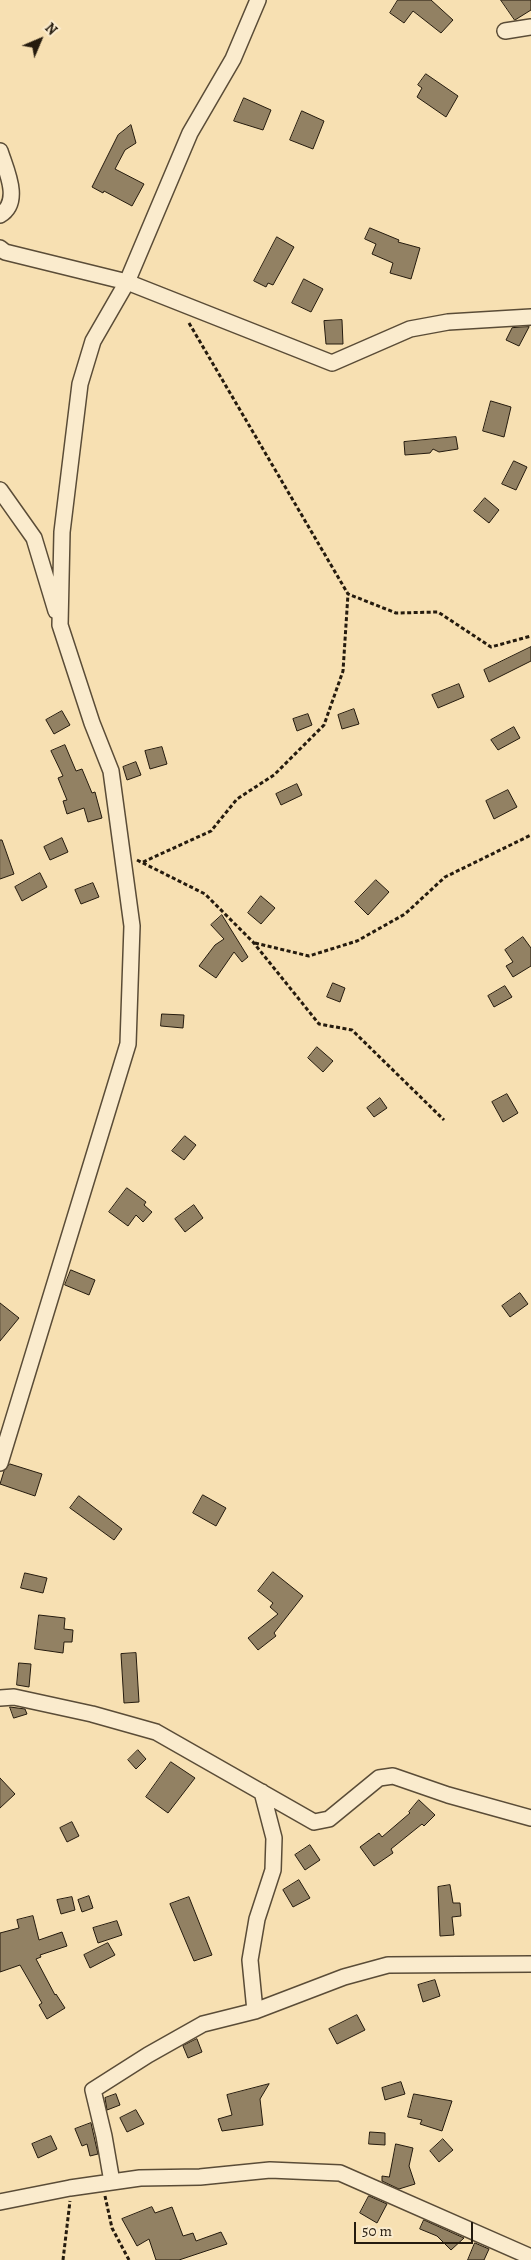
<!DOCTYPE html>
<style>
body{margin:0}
#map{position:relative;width:531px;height:2260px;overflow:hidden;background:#f7e0b2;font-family:Alegreya,serif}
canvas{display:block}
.north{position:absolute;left:15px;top:15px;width:50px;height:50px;-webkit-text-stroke:4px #faebcd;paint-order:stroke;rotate:45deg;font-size:14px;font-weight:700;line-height:20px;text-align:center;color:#251b0e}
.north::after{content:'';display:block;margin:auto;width:18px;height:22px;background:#251b0e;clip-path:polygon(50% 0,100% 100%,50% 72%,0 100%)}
.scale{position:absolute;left:354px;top:2222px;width:119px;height:22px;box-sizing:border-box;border:2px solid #251b0e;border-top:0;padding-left:6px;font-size:15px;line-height:18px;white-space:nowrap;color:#251b0e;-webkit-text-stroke:4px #faebcd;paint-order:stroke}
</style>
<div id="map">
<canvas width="531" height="2260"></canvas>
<div class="north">N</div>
<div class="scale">50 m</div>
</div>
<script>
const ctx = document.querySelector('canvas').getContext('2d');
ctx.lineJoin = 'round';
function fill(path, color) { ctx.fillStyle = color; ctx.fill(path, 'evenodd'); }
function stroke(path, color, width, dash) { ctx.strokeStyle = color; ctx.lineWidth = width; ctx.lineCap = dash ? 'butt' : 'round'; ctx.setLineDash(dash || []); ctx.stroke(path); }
const building = new Path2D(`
 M398,0H431L453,20L441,33L413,11L404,23L390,13Z
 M501,0H531V10L515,20Z
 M426,74L458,96L446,117L417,97L422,88L418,85Z
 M244,98L271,110L263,130L234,121Z
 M302,111L324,121L313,149L290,140Z
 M131,125L136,143L125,150L115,169L144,184L132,206L104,191L103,193L92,187L118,135Z
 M370,228L399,240L398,242L420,248L411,279L390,273L393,263L372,254L376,244L365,239Z
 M277,237L294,247L273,285L268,283L266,287L254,281Z
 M304,279L323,289L311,312L292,303Z
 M342,320L343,344H326L324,321Z
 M529,327L519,346L506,340L512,328Z
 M491,401L511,407L504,437L483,431Z
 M456,437L458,449L439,452L433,449L430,453L405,455L404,442Z
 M514,461L527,467L516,490L502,484Z
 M485,498L499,510L489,523L474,511Z
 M531,647V661L489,682L484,670Z
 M459,684L464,697L438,708L432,695Z
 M354,709L359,724L342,729L338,715Z
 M62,711L70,725L54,734L46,720Z
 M308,714L312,725L297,731L293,719Z
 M514,727L520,738L498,750L491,740Z
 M65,745L76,771L82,769L92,793L95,792L102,818L88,822L84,808L67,814L63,801L67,800L58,778L63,776L51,751Z
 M162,747L167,764L150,769L145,751Z
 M136,762L141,775L127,780L123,767Z
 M297,784L302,795L281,805L276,794Z
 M508,790L517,807L494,819L486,801Z
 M62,838L68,852L50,860L44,847Z
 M0,840H2L14,874L0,879Z
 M40,873L47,887L22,901L15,887Z
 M376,880L389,892L368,915L355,902Z
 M93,883L99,897L81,904L75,890Z
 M261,896L275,908L261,924L248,913Z
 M222,915L248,957L242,962L234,952L216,978L199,966L215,945L224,939L211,925Z
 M523,937L531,948V966L513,977L506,966L513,962L505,950Z
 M333,983L345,988L340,1002L327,997Z
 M505,986L512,997L494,1007L488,996Z
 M162,1014L184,1015L183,1028L161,1026Z
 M317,1047L333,1061L323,1072L308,1058Z
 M507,1094L518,1113L503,1122L492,1102Z
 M380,1098L387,1108L374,1117L367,1108Z
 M185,1136L196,1145L184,1160L172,1151Z
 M127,1188L146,1202L144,1205L152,1212L143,1222L136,1215L128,1226L109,1212Z
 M194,1205L203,1218L185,1232L175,1219Z
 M71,1270L95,1280L89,1295L65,1285Z
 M520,1293L528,1304L510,1317L502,1306Z
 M0,1303L19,1318L0,1341Z
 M10,1464L42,1474L35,1496L0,1484L4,1471Z
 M203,1495L226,1508L216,1526L193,1513Z
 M79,1496L122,1529L114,1540L70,1508Z
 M273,1572L303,1596L274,1633L276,1636L258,1650L248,1638L278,1614L270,1607L273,1603L258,1591Z
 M25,1573L47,1578L43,1593L21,1588Z
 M39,1615L65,1618L64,1629L73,1630L72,1642H64L63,1653L35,1649Z
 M136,1653L139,1702L124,1703L121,1654Z
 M19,1663L31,1664L29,1687L17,1685Z
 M10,1707L25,1709L27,1714L14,1718Z
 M138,1750L146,1759L136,1769L128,1760Z
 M171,1762L195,1778L168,1813L146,1797Z
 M0,1778L15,1794L0,1808Z
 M419,1800L435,1815L424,1826L422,1824L391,1849L393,1853L374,1866L360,1847L379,1833L382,1837L410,1813L409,1812Z
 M72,1822L79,1836L67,1842L60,1828Z
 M310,1845L320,1860L305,1870L295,1855Z
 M299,1880L310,1898L293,1907L283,1890Z
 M450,1885L453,1903H460L461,1916L452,1917L454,1935L440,1936L438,1887Z
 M89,1896L93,1908L82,1912L78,1900Z
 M72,1897L75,1910L61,1914L57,1900Z
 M189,1897L212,1955L194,1961L170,1904Z
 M33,1916L39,1940L62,1932L67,1946L40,1955L41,1957L36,1959L55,1995L56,1994L65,2008L47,2019L39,2005L42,2003L20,1965L0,1972V1933L19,1928L17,1920Z
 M117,1921L122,1935L98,1943L93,1928Z
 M108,1943L115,1955L90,1968L84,1955Z
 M435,1980L440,1996L423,2002L418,1985Z
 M357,2015L365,2030L337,2044L329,2029Z
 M197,2039L202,2052L188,2058L183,2046Z
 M401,2082L405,2094L385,2100L382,2088Z
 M269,2084L260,2099L263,2125L222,2131L218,2119L232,2115L227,2095Z
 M116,2094L120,2105L107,2110L105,2098Z
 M414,2094L452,2101L442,2131L420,2124L422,2120L408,2117Z
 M136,2110L144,2124L127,2132L120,2118Z
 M91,2123L98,2154L90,2156L87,2144L82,2146L75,2129Z
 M370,2132L385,2133V2145L369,2144Z
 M51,2136L57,2149L38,2158L32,2144Z
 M443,2139L453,2150L439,2162L430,2151Z
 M396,2144L413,2148L409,2166L415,2184L399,2189L382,2181V2176L389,2177Z
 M369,2196L387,2204L377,2223L360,2213Z
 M152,2207L155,2213L172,2207L183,2236L193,2233L196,2241L221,2232L227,2244L179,2260H156L149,2239L137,2246L122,2219Z
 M424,2220L464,2238L451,2250L437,2236L420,2229Z
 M475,2243L489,2249L484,2260H468Z`);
fill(building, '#928163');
stroke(building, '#251b0e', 1);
const minor = new Path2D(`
 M505,31L531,27
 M0,151C6,170 22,202 0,215
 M0,248L5,252L127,282L332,363L410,329L448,322L531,317
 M0,490L34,538L56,611
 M0,1463L128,1044L132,926L111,771L92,723L60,625L62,532L80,384L93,341L127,282L190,133L233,59L258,0
 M0,1698L14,1697L92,1714L156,1732L314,1822L329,1819L379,1778L393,1776L448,1795L531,1818
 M255,2011L250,1960L257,1919L273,1870L274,1838L262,1792
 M112,2182L104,2136L93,2090L148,2055L203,2024L255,2011L344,1977L388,1965L531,1964
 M0,2202L70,2188L140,2178L200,2177L270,2170L340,2173L531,2257`);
stroke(minor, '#5a4c37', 18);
stroke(new Path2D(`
 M189,323L348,594L396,613L438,612L491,647L531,636
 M137,860L205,894L253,942L319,1024L352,1030L444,1120
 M143,862L211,831L237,799L274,775L324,725L343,671L348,594
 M255,943L309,956L357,941L405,914L445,877L531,835
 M105,2196L112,2228L129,2260
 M63,2260L70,2201`), '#251b0e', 3, [4, 2.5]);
stroke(minor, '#faebcd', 15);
</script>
